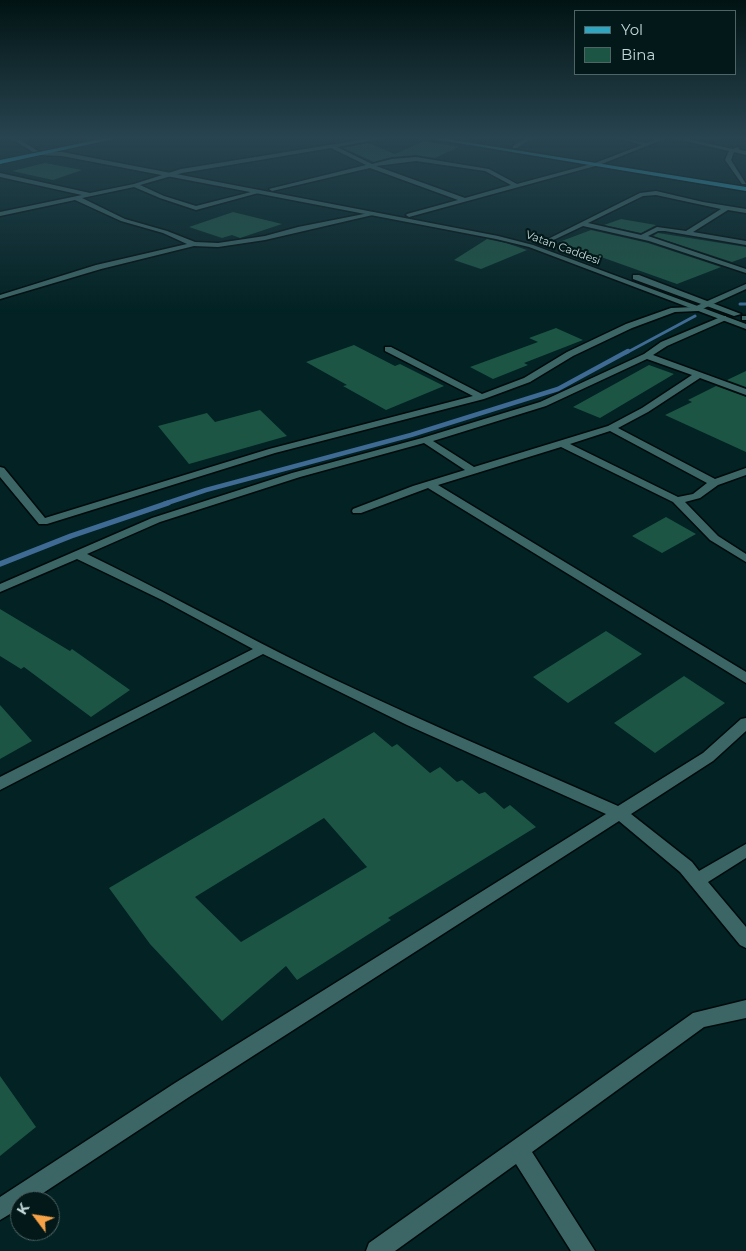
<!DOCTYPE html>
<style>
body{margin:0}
#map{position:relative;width:746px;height:1251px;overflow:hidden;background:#022223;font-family:Montserrat,sans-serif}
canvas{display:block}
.legend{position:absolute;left:574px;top:10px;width:162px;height:65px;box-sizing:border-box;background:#031818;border:1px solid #4f6464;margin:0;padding:6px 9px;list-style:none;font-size:15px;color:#c1d7d7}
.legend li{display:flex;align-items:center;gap:10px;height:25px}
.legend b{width:25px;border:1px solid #4f6464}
.north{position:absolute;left:10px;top:1191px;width:50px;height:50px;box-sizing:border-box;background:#031818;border:1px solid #4f6464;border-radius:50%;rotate:301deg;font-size:14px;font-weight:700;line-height:20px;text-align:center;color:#c1d7d7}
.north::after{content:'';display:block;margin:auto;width:18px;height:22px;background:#f6a247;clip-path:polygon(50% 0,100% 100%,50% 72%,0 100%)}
</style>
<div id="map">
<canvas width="746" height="1251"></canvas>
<ul class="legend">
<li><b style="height:6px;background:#2ea6c2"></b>Yol</li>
<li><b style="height:14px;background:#1d5544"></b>Bina</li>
</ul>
<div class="north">K</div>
</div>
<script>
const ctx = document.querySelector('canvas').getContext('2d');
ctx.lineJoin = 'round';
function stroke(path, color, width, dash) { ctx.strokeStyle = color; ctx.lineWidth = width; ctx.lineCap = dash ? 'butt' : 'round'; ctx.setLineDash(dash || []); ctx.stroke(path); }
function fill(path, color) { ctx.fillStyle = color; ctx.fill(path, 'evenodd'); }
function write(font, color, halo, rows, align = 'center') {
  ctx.font = font + ' Montserrat,sans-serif'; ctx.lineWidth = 4.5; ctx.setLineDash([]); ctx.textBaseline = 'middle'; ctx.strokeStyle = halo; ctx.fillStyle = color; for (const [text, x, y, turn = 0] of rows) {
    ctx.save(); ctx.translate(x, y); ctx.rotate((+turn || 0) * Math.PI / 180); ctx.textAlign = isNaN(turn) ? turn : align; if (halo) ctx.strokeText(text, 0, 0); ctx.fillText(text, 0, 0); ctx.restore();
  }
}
stroke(new Path2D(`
 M740,304H746
 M626,353L695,316`), '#3e6a93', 3);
stroke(new Path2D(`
 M164,504L206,490L411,435L558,389L628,351`), '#3e6a93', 4.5);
stroke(new Path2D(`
 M0,564L71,536L168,503`), '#3e6a93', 5.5);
fill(new Path2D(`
 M424,141L459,147L435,158L416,155L392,157L374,162L343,148L368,143L395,154Z
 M45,163L82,170L53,180L12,171Z
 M233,212L282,224L240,238L232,235L222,238L189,227Z
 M621,219L656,225L641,233L604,225Z
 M591,230L648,243L721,267L677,284L559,242Z
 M658,233L746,247V257L732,262L653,236Z
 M487,239L506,243L527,250L481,269L454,260Z
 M556,328L583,340L524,363L528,365L493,379L470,367L538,342L529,338Z
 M354,345L395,366L400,364L444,386L386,410L343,386L347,385L306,362Z
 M649,365L674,374L600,418L573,407Z
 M746,371V387L727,380Z
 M716,386L746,397V452L665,415L692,402L688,400Z
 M260,410L287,436L189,464L158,426L207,413L215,422Z
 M666,517L696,534L662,553L632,536Z
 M0,609L70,651L72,649L130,690L91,717L24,667L21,669L0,656Z
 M606,631L642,654L568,703L533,677Z
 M684,676L725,703L655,753L614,723Z
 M0,705L32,741L0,759Z
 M374,732L392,747L397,744L430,773L440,767L457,782L462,780L479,794L485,792L504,809L510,805L536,827L388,918L391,920L297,980L286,966L222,1021L150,944L109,888ZM324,818L367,867L241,942L195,897Z
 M0,1076L36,1127L0,1156Z`), '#1d5544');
const minor = new Path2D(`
 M12,139H18L38,151L33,152Z
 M367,139H379L337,147L372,164L392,159L416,157L489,169L517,184L595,163L642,145L623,139L647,143L657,139H664L599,165L409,217L406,215L407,214L458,200L370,168L272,191L269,189L366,165L331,148L182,173L140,185L164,196L196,206L259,190L262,192L196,210L160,198L134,187L82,198L125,219L167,231L195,242L218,243L265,236L298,227L374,212L377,214L265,240L218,247L194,246L101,269L0,299V295L96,265L187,244L163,233L121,221L75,200L0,216V212L82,195L0,177V173L90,193L134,184L181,169ZM416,161L485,171L511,185L465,198L376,166Z
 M525,139H531L517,148H513V146Z
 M677,139H687L733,149L738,147L740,150L746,151V155L734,152L731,160L746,184H742L725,160L729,151Z
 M656,191L703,202L746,209V213L728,210L693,232L746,241V245L665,231H658L648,236L746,269V273L649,241L583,226L543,245L538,244L640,193ZM656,195L721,209L686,231L657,227L641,235L588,223L643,196Z
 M746,284V289L698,311L675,312L632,328L573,356L530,382L484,399L275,453L47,524H39L0,477V467L4,468L45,518L269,449L473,396L385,351V347H391L482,394L524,378L567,352L626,324L671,308L694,307Z
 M723,316H726V320L667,346L653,355L746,389V395L700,378L648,412L618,428L715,479L746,468V475L718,485L700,498L685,502L718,536L746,554V562L710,540L673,502L561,447L438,485L746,672V683L428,488L361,513H353L352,511L353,509L413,486L465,470L424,443L300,477L160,522L87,554C155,587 219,622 286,656C395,710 507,757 618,806L703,753L741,719L746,718V731L713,761L631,814L692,862L699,871L746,844V858L708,882L746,927V948L740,945L680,872L619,821L189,1097L31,1201H20V1208L0,1220V1197L175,1083L606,814L407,725L263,654L0,790V777L253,649L162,600L77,559L0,592V584L152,518L292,473L422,438L540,402L644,354L661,342ZM647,359L692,375L642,408L608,426L474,467L433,441L546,406ZM610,431L707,483L693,494L678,497L570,444Z
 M742,316H746V320H742Z
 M746,1000V1018L704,1027L532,1152L595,1251H571L516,1164L395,1251H366L369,1243L693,1013Z`);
const secondary = new Path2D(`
 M39,152H62L498,236L533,245L746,324V329L529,247L496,239L62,156L41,155Z
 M633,275H639L741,314L734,316L633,279Z`);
const primary = new Path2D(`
 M434,139H446L746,187V191Z`);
const trunk = new Path2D(`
 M102,139H113L0,164V160Z`);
stroke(minor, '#000a0b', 3);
stroke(secondary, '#000a0b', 3);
stroke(primary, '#000a0b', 3);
stroke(trunk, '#000a0b', 2);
fill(minor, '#3c6666');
fill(secondary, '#3c6666');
fill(primary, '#2ea6c2');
fill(trunk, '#29bce0');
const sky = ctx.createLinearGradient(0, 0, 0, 314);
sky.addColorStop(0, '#011313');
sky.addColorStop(0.44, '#284450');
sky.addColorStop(1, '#28445000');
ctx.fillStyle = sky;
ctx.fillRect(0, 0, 746, 314);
write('11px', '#c1d7d7', '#031818', [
 ["Vatan Caddesi",563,248,20]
]);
</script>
